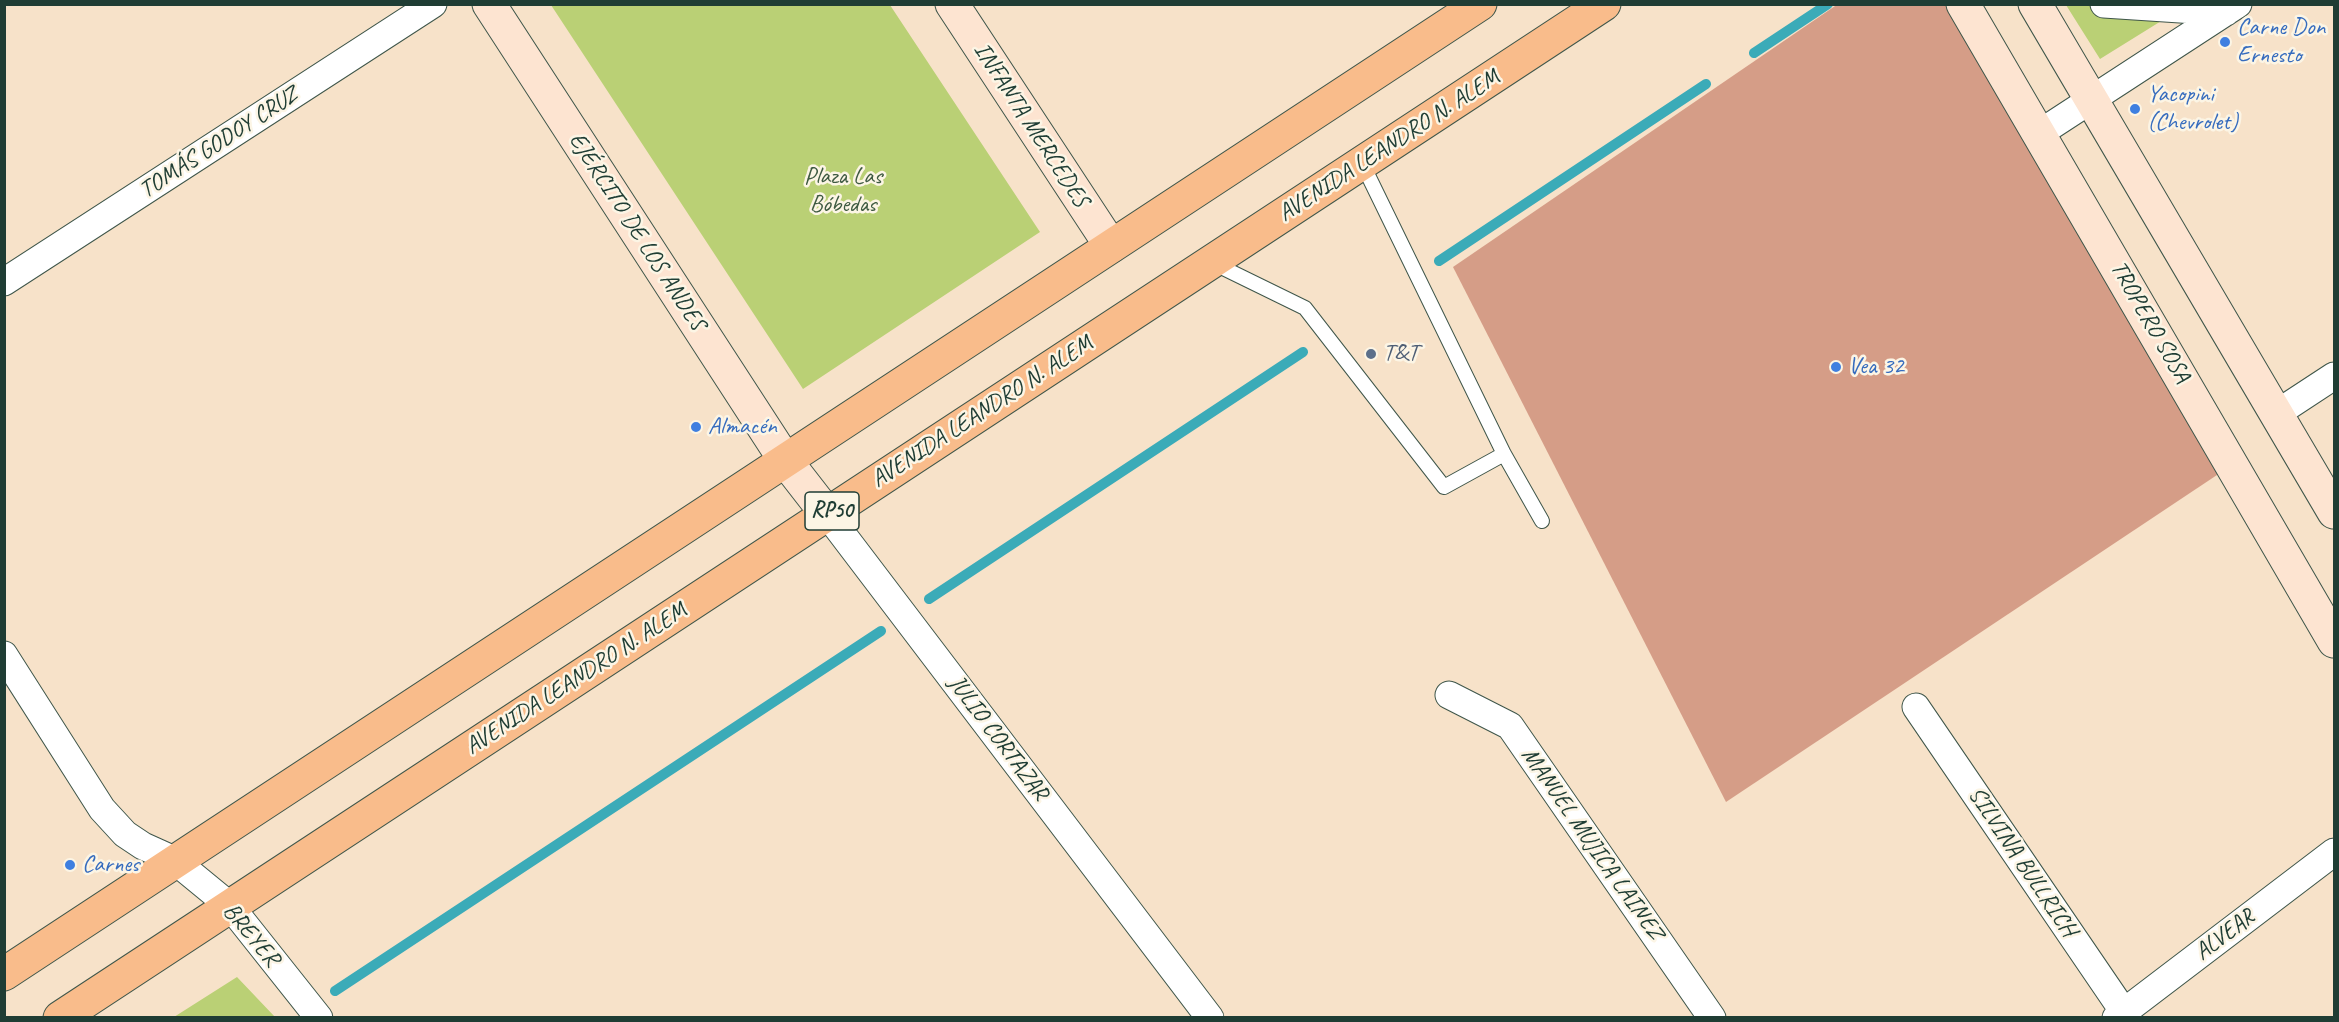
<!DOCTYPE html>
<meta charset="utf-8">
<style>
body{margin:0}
#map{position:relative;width:2339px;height:1022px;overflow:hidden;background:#f7e2c9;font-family:Caveat,sans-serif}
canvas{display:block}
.frame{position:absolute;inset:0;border:6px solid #1f3d34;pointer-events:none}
</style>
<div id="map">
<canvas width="2339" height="1022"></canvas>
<div class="frame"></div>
</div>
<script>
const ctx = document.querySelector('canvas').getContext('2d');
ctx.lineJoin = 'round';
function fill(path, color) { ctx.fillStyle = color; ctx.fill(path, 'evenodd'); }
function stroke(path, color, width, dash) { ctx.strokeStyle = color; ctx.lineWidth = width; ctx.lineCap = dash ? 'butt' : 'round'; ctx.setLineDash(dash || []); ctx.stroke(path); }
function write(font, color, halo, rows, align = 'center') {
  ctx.font = font + ' Caveat,sans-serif'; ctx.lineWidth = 5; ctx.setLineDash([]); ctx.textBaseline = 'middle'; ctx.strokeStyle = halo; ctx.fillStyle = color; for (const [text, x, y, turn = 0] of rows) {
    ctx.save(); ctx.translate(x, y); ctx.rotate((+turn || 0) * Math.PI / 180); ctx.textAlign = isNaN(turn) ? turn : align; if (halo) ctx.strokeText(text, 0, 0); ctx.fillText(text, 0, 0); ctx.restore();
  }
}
fill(new Path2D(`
 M551,5H890L1040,232L803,389Z
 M2066,5H2187L2100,59Z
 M237,977L275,1017H174Z`), '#bad075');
stroke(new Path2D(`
 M1754,53L1828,4
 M1439,261L1706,84
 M929,599L1303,352
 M335,991L881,631`), '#3babb8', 10);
fill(new Path2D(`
 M1838,4H1947L2229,467L1726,802L1453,267Z`), '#d59d87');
const lane = new Path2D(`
 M1362,163L1504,454L1542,521
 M1213,263L1305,308L1444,487L1504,454`);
const street = new Path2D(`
 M2104,4L2226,12
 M2040,133L2238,4
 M4,282L433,4
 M2276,414L2334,376
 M827,514L1210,1018
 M4,655L102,809L125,834L143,846L174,860L230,906L319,1018
 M1449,695L1510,726L1712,1018
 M1916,707L2128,1018
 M2116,1018L2334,852`);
const secondary = new Path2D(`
 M489,4L785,460L827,514
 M952,4L1111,246
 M1963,4L2334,641
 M2035,4L2334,512`);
const primary = new Path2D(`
 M4,974L1480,4
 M60,1018L1604,4`);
stroke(lane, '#3f564a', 16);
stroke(street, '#3f564a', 29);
stroke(secondary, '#3f564a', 35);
stroke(primary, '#3f564a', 35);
stroke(lane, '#fff', 14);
stroke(street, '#fff', 27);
stroke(secondary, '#fde4d1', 33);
stroke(primary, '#f9bc8b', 33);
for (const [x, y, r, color] of [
 [2225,42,6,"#3f7fe0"],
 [2135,109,6,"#3f7fe0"],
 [1371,354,6,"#5c6f8a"],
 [1836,367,6,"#3f7fe0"],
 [696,427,6,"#3f7fe0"],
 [70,865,6,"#3f7fe0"]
]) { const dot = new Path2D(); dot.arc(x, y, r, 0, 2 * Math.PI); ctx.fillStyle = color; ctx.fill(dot); stroke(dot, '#fcf5e5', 2); }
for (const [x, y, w] of [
 [832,511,54]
]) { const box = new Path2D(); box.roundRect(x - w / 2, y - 19, w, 38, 4.5); ctx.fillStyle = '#fcf5e5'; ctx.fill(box); stroke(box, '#1f3d34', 1.5); }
write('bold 22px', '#1f3d34', null, [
 ["RP50",832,511]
]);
write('24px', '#366cbe', '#fcf5e5', [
 ["Carne Don",2237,28],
 ["Ernesto",2237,56],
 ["Yacopini",2147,95],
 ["(Chevrolet)",2147,123],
 ["Vea 32",1848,367],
 ["Almacén",708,427],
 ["Carnes",82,865]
], 'left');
write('24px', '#1f3d34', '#fcf5e5', [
 ["INFANTA MERCEDES",1031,125,57],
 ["TOMÁS GODOY CRUZ",219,143,-33],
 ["AVENIDA LEANDRO N. ALEM",1389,146,-33],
 ["EJÉRCITO DE LOS ANDES",637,232,57],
 ["TROPERO SOSA",2150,322,60],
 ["AVENIDA LEANDRO N. ALEM",982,412,-33],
 ["AVENIDA LEANDRO N. ALEM",576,679,-33],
 ["JULIO CORTAZAR",998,738,53],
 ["MANUEL MUJICA LAINEZ",1592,844,55],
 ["SILVINA BULLRICH",2022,862,56],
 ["BREYER",251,935,50],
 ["ALVEAR",2225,935,-37]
]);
write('24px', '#3e5a41', '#fcf5e5', [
 ["Plaza Las",843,177],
 ["Bóbedas",843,205]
]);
write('24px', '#4e5e75', '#fcf5e5', [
 ["T&T",1383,354]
], 'left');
</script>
